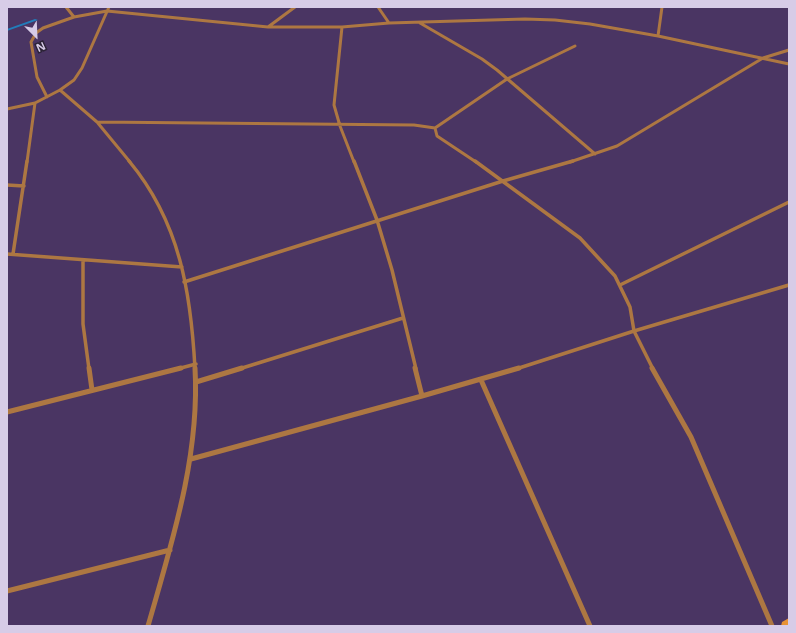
<!DOCTYPE html>
<style>
body{margin:0}
#map{position:relative;width:796px;height:633px;overflow:hidden;background:#4a3563;font-family:"Open Sans",sans-serif}
canvas{display:block}
.frame{position:absolute;inset:0;border:8px solid #d7cce7;pointer-events:none}
.north{position:absolute;left:16px;top:16px;width:40px;height:40px;-webkit-text-stroke:3px #2c2337;paint-order:stroke;rotate:156deg;font-size:11px;font-weight:700;line-height:16px;text-align:center;color:#d7cce7}
.north::after{content:'';display:block;margin:auto;width:14px;height:18px;background:#d7cce7;clip-path:polygon(50% 0,100% 100%,50% 72%,0 100%)}
</style>
<div id="map">
<canvas width="796" height="633"></canvas>
<div class="frame"></div>
<div class="north">N</div>
</div>
<script>
const ctx = document.querySelector('canvas').getContext('2d');
ctx.lineJoin = 'round';
function fill(path, color) { ctx.fillStyle = color; ctx.fill(path, 'evenodd'); }
function stroke(path, color, width, dash) { ctx.strokeStyle = color; ctx.lineWidth = width; ctx.lineCap = dash ? 'butt' : 'round'; ctx.setLineDash(dash || []); ctx.stroke(path); }
fill(new Path2D(`
 M35,19L38,20L7,31V29Z`), '#227dba');
stroke(new Path2D(`
 M66,7L74,17
 M109,7L82,68L74,80L60,90L97,122L130,162
 M378,7L389,23
 M420,23L482,59L497,70L595,154
 M268,27L295,7
 M342,27L334,105L340,126L354,162
 M658,36L662,7
 M47,97L37,77L31,42L36,33L43,28L74,17L107,11L268,27H342L389,23L525,19L555,20L590,24L658,36L789,64
 M7,109L35,103
 M97,122L414,125L435,128L437,136L476,162
 M435,128L507,79L575,46
 M27,162L35,103L60,90
 M570,162L617,146L763,58L789,50`), '#ad7742', 3);
stroke(new Path2D(`
 M129,161C180,222 191,293 195,369
 M354,161L377,220L392,270L416,369
 M475,161L580,238L615,276L630,307L634,331L653,369
 M7,185L24,186
 M7,254L182,267
 M13,254L27,161
 M83,260V324L89,369
 M184,282L503,181L573,161
 M620,285L789,202
 M177,369L196,364
 M239,369L403,318
 M516,369L634,331L789,285`), '#ad7742', 3.5);
stroke(new Path2D(`
 M89,368L92,390
 M652,368L691,437L772,626
 M481,380L590,626
 M196,382L242,368
 M422,396L519,368
 M7,412L181,368
 M191,459L422,396L415,368
 M7,591L170,550
 M148,626C172,542 200,456 195,368`), '#ad7742', 5);
fill(new Path2D(`
 M789,618V626H781L782,622Z`), '#e89234');
</script>
